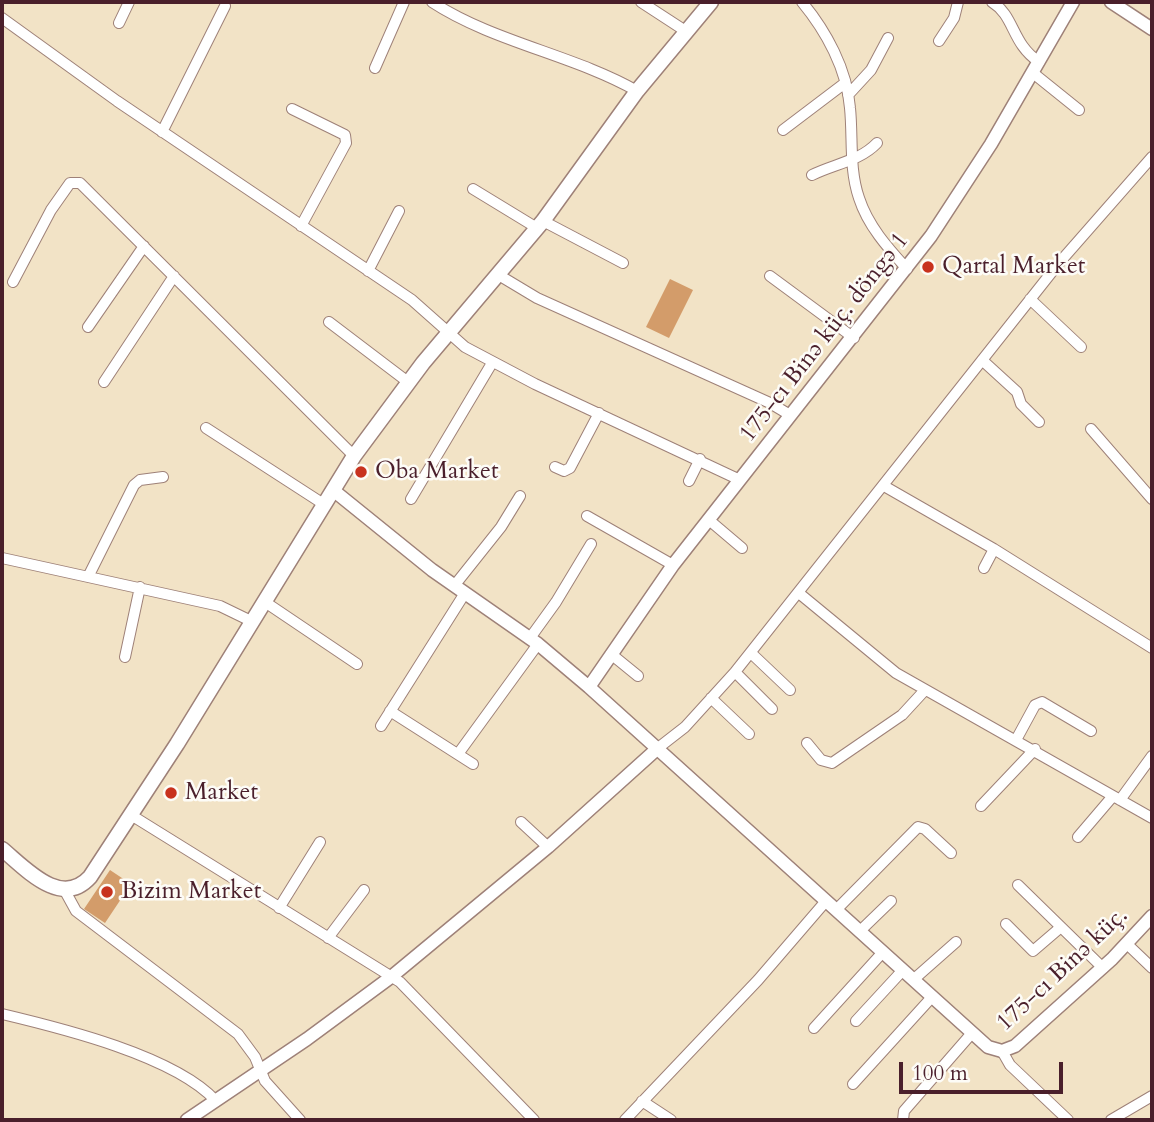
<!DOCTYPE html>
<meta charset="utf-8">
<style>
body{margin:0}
#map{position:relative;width:1154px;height:1122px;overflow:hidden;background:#f2e3c6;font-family:Cardo,serif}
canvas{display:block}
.frame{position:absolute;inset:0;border:4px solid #4a1f2b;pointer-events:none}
.scale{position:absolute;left:899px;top:1062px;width:164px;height:32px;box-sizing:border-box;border:4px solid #4a1f2b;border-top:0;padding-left:9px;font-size:21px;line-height:24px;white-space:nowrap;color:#4a1f2b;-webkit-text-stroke:5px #fdfcf7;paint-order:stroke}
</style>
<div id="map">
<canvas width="1154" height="1122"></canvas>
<div class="frame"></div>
<div class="scale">100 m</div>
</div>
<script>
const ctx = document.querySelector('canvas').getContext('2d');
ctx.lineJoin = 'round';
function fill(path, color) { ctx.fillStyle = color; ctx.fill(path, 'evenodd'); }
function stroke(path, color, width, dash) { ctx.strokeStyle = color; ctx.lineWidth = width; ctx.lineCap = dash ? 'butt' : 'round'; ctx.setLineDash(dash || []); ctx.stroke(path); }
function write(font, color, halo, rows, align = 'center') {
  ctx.font = font + ' Cardo,serif'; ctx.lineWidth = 5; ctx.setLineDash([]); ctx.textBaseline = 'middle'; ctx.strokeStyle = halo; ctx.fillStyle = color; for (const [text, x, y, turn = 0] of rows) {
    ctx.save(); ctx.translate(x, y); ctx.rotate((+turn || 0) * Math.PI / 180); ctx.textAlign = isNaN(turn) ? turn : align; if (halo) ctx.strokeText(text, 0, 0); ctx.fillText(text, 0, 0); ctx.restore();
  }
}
fill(new Path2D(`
 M670,279L693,290L669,338L646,327Z
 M110,870L131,884L105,923L84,909Z`), '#d39c6a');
const minor = new Path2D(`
 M432,2C493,42 574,55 637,91
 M641,2L687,32
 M802,2C826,31 847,69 850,108C853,138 849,169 859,198C868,226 888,248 907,269
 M992,2C1015,16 1011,43 1039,62
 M2,18L117,101L412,300L465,347L535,384L740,480
 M119,23L129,2
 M939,41L954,18L958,2
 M375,68L404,2
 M1033,73L1079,110
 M848,95L871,70L888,38
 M292,109L345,135L346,143L301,226
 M783,130L845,83
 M162,132L225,6
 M812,175C834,164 860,161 877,143
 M473,189L537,228
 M543,221L623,263
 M368,271L399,211
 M497,274L537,298L770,403L790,415
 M770,276L854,338
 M13,282L51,210L70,183H80L354,456
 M1030,299L1081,347
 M329,322L408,382
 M88,327L144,246
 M982,360L1017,392L1021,404L1039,422
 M104,382L174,276
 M206,428L325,505
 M1091,429L1152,499
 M555,467L564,471L570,468L599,413
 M689,481L700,459
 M884,486L994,549L1152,648
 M411,499L492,363
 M587,516L673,565
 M709,520L742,548
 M2,558L220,606L253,622
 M984,568L994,549
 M88,577L134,485L140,480L163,477
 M454,586L501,527L520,496
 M800,594L896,673L1152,818
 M265,602L357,664
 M530,638L556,602L591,544
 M751,653L790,690
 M611,654L638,676
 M125,657L140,587
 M735,672L772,709
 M711,698L749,734
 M390,711L473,764
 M381,726L465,593
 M1016,740L1035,705L1042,702L1091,731
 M807,743L821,760L832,763L902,715L925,690
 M658,748L685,727L735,672L1059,263L1152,157
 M458,754L538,644
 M1120,800L1152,756
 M981,806L1035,749
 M131,815L400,982L534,1120
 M521,822L548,847
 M1078,837L1113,796
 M1018,885L1103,968
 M65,891L76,911L238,1034L255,1057L265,1081L300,1120
 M279,908L320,842
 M836,910L918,827L925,829L951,853
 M1006,924L1033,951L1061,927
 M860,931L891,901
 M328,938L364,890
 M1127,944L1152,968
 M913,980L956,942
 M2,1014C61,1028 175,1056 216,1101
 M856,1021L903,970
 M814,1028L883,952
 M1002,1051L1010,1065L1068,1120
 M853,1084L932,997
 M642,1101L671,1120
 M625,1120L758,980L826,901
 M903,1120L904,1111L972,1033
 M1111,1120L1152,1096`);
const tertiary = new Path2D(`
 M1111,2L1152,29
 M333,490L432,570L538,644L589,687L988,1047L1002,1051L1015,1046L1112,959L1152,916
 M589,687L673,565L931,236L991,144L1073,2
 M187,1120L307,1039L391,977L548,847L658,748`);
const secondary = new Path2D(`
 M2,849C25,868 61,909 90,877L177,744L354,456L423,363L543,221L637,91L711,2`);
stroke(minor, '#9e8178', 12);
stroke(tertiary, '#9e8178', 15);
stroke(secondary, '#9e8178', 17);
stroke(minor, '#fff', 10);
stroke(tertiary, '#fff', 12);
stroke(secondary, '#fff', 14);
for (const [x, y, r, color] of [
 [928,267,7,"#c8321e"],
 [361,472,7,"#c8321e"],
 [171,793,7,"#c8321e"],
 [107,892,7,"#c8321e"]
]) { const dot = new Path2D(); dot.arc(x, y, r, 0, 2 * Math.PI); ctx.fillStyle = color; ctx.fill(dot); stroke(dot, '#fdfcf7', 2.5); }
write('24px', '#4a1f2b', '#fdfcf7', [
 ["Qartal Market",942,267],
 ["Oba Market",375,472],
 ["Market",185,793],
 ["Bizim Market",121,892]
], 'left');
write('24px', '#4a1f2b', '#fdfcf7', [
 ["175-cı Binə küç. döngə 1",825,338,-52],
 ["175-cı Binə küç.",1063,970,-43]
]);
</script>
